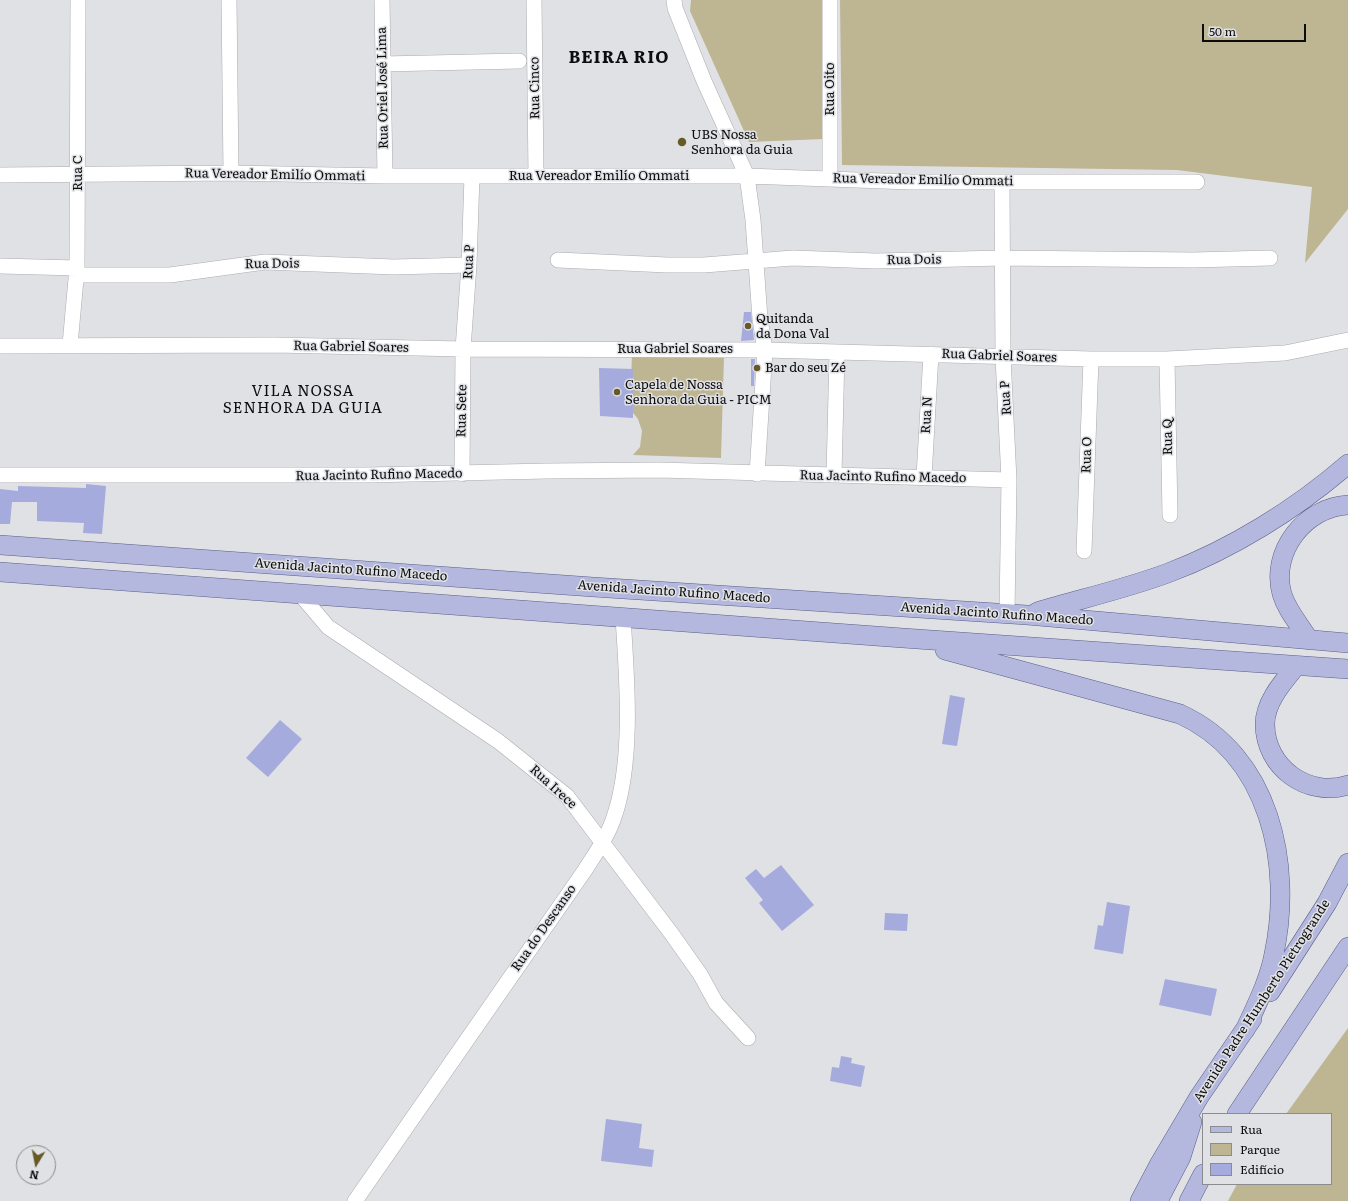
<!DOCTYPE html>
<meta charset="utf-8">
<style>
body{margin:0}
#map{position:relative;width:1348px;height:1201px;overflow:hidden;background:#e0e1e5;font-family:Literata,serif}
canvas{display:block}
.legend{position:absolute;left:1202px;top:1113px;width:130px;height:72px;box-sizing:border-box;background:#e0e1e5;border:1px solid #8b8c8f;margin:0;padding:5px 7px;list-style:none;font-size:12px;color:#0c0c0d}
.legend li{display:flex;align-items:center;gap:8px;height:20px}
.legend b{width:20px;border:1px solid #8b8c8f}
.north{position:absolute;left:16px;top:1145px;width:40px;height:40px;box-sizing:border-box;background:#e0e1e5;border:1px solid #8b8c8f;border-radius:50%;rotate:190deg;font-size:11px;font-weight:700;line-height:16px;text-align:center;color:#0c0c0d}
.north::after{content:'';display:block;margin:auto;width:14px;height:18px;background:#675a27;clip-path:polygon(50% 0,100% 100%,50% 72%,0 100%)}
.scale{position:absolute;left:1202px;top:24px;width:104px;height:18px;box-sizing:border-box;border:2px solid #0c0c0d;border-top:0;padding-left:5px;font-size:12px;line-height:14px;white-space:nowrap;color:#0c0c0d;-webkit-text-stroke:3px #e0e1e5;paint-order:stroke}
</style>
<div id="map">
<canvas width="1348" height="1201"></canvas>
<ul class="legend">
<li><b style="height:5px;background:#b5b8de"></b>Rua</li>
<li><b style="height:11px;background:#beb592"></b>Parque</li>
<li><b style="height:11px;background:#a5abdd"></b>Edifício</li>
</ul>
<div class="north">N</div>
<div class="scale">50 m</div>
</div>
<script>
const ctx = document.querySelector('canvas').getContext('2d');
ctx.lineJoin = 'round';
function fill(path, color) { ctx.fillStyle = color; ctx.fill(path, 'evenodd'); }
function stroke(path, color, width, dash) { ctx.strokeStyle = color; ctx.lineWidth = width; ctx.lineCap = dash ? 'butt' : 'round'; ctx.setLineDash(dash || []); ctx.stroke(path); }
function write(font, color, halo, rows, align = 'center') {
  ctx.font = font + ' Literata,serif'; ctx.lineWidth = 3; ctx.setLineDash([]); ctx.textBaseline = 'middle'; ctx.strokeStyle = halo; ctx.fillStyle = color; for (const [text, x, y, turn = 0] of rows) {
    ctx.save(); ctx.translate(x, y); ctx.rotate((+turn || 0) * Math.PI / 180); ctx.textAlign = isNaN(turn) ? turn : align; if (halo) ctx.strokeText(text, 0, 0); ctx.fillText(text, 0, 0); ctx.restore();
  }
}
fill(new Path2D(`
 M691,0H823L824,139L749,142L690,11Z
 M840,0H1348V209L1305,263L1312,187L1177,170L842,165Z
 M632,354L724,357L721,458L633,455L640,447L642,431L638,419L630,409Z
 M1348,1028V1201H1228L1237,1184H1331V1114H1286Z`), '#beb592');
fill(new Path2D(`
 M744,312H751L754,340L741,341Z
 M751,359H755L754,386H751Z
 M599,368L633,369V418L600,416Z
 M86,484L106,486L102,534L83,533L84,523L37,521V502H12L10,524H0V489L18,491V486L86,488Z
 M950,695L965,698L957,746L942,744Z
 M280,720L302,739L268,777L246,758Z
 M781,865L814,905L782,931L759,903L763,900L745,878L756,869L764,878Z
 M1107,902L1130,906L1123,954L1094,949L1098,925L1103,926Z
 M885,913L908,914L907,931L884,930Z
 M1165,979L1217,989L1211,1016L1159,1005Z
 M841,1056L852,1058L851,1063L865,1066L861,1087L830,1081L832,1067L839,1068Z
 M606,1119L642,1124L639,1148L654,1150L652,1167L601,1161Z`), '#a5abdd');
const minor = new Path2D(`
 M229,0L231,173
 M382,0L385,176
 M534,0L536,176
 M674,0L675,8L704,81L747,176L753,220L760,319L765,350L757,474
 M830,0V178
 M383,64L519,61
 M0,175L231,173L385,176H747L911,182H1197
 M1002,182L1003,357L1009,480L1007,614
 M558,260L667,265H704L793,258L876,261L1002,258L1193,260L1270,258
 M0,266L77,268
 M76,275H170L265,262L394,267L469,265
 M70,345L77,268L78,0
 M0,346L274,345L463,349L765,350L1091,359H1167L1285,353L1348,340
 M1167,359L1170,515
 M462,474L463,349L469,265L472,176
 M0,475H367L547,471L659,470L1009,480
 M834,475L837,353
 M924,477L931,354
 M1084,551L1091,359
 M300,594L328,627L498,741L567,796L671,933L700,974L716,1003L748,1038
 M355,1201L585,870C595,854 607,838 613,820C634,763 627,678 623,618`);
const major = new Path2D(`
 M0,545L593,587L1027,615L1348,643
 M0,572L903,638L1348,669
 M1037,612C1080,599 1125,589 1168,573C1232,549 1296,509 1348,464
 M1309,640C1300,625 1287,611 1282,594C1270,552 1305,507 1348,505
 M945,650L1180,714C1270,755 1293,864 1274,954C1269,981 1256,1006 1245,1030
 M1296,666C1283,682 1265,702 1265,724C1265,767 1307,798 1348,785
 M1270,992L1327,903L1348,863
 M1237,1114L1348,947
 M1140,1201L1160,1163L1199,1097L1252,1019
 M1158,1201L1181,1157L1192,1122
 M1189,1201L1203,1174`);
stroke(minor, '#ababb0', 16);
stroke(major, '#595d87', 20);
stroke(minor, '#fff', 15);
stroke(major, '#b5b8de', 19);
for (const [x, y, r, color] of [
 [682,142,5,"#675a27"],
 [748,326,4,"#675a27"],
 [757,368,4,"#675a27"],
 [617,392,4,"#675a27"]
]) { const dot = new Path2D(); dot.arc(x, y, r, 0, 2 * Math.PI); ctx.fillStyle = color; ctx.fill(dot); stroke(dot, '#e0e1e5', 1.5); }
write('13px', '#0c0c0d', '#e0e1e5', [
 ["Rua Oriel José Lima",383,88,-91],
 ["Rua Cinco",535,88,-91],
 ["Rua Oito",830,89,-90],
 ["Rua C",78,173,-90],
 ["Rua Vereador Emilío Ommati",275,175,1],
 ["Rua Vereador Emilío Ommati",599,176],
 ["Rua Vereador Emilío Ommati",923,180,1],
 ["Rua Dois",914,260,-1],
 ["Rua P",469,262,-87],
 ["Rua Dois",272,264,-1],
 ["Rua Gabriel Soares",351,347,1],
 ["Rua Gabriel Soares",675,349],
 ["Rua Gabriel Soares",999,356,2],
 ["Rua P",1006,398,-94],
 ["Rua Sete",462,411,-89],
 ["Rua N",927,415,-87],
 ["Rua Q",1168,437,-91],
 ["Rua O",1087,455,-88],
 ["Rua Jacinto Rufino Macedo",379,475,-1],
 ["Rua Jacinto Rufino Macedo",883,477,1],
 ["Avenida Jacinto Rufino Macedo",351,570,4],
 ["Avenida Jacinto Rufino Macedo",674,592,4],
 ["Avenida Jacinto Rufino Macedo",997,614,4],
 ["Rua Irece",553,787,42],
 ["Rua do Descanso",544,928,-55],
 ["Avenida Padre Humberto Pietrogrande",1262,1001,-57]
]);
write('13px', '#0c0c0d', '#e0e1e5', [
 ["UBS Nossa",691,135],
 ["Senhora da Guia",691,150],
 ["Quitanda",756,319],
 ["da Dona Val",756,334],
 ["Bar do seu Zé",765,368],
 ["Capela de Nossa",625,385],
 ["Senhora da Guia - PICM",625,400]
], 'left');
ctx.letterSpacing = '1px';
write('15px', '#0c0c0d', '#e0e1e5', [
 ["VILA NOSSA",303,392],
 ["SENHORA DA GUIA",303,409]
]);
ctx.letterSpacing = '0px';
ctx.letterSpacing = '1px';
write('bold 17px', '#0c0c0d', '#e0e1e5', [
 ["BEIRA RIO",619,58]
]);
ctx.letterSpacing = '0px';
</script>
